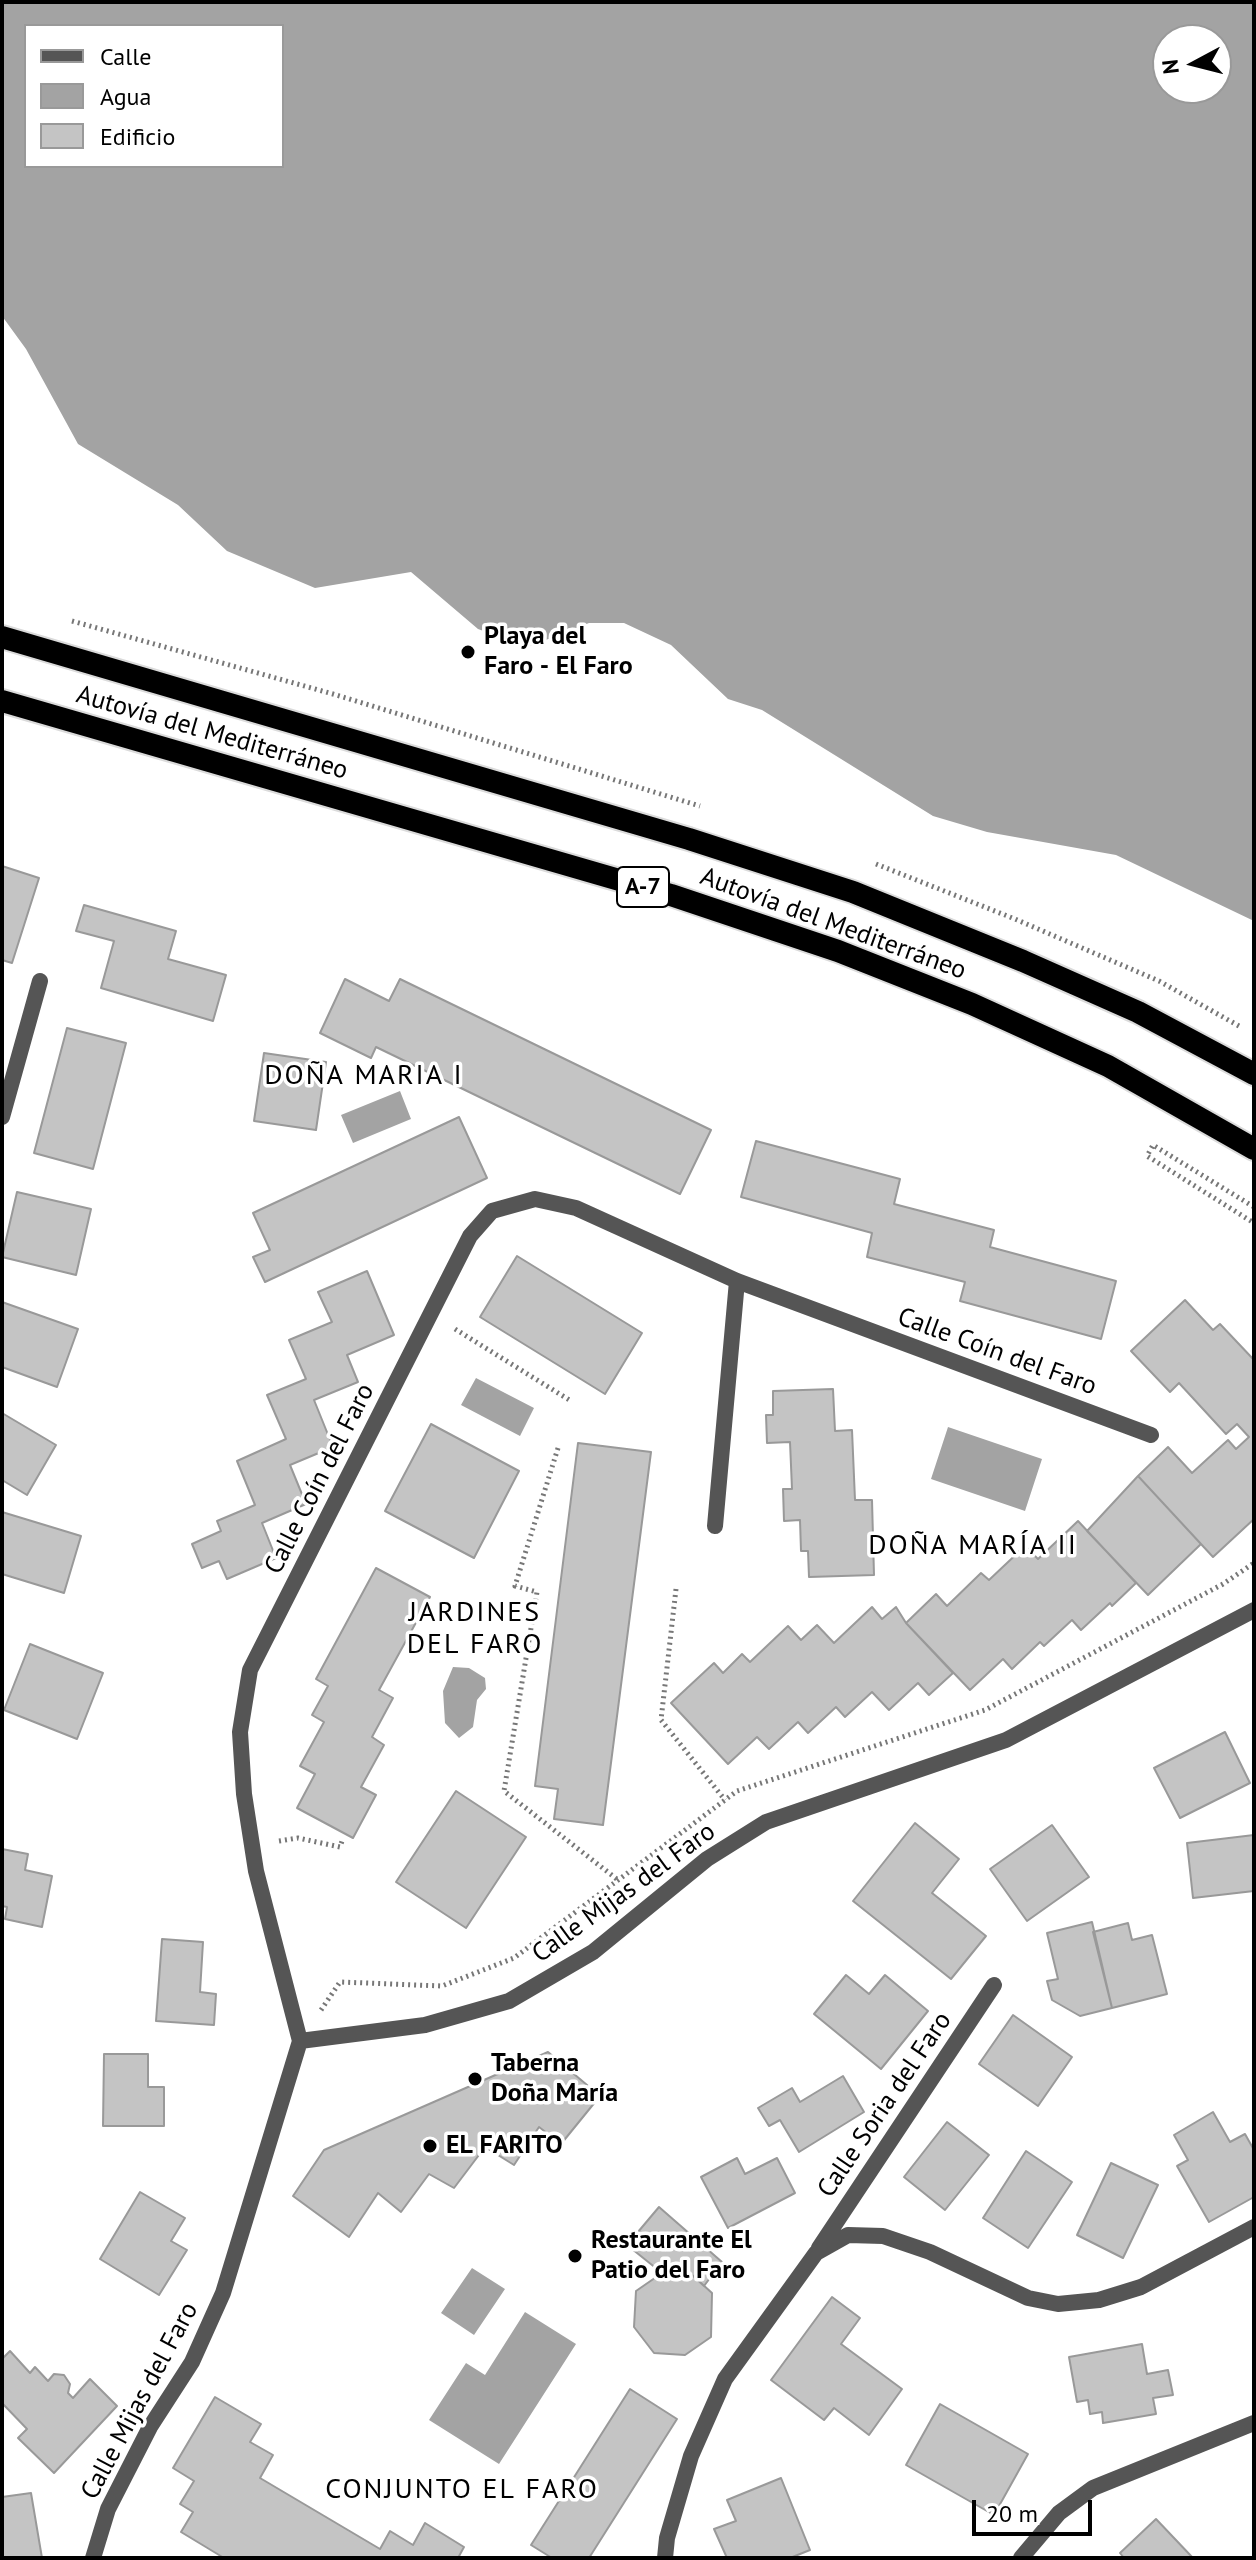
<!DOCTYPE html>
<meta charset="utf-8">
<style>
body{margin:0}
#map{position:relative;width:1256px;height:2560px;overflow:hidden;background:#fff;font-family:"PT Sans",sans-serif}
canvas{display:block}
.frame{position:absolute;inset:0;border:4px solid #000;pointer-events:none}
.legend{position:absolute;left:24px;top:24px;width:260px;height:144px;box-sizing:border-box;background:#fff;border:2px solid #999;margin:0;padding:10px 14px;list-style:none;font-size:24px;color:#000}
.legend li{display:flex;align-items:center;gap:16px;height:40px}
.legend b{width:40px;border:2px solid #999}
.north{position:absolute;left:1152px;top:24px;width:80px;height:80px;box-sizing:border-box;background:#fff;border:2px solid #999;border-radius:50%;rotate:263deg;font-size:22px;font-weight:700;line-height:32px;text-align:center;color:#000}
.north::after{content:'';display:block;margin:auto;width:28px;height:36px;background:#000;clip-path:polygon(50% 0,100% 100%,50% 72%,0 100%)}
.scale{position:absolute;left:972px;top:2500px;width:120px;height:36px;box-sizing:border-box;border:4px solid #000;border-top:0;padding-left:10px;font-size:24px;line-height:28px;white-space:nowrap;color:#000;-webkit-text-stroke:6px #fff;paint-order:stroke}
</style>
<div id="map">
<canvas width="1256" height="2560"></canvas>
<div class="frame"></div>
<ul class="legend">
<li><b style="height:10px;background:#555"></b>Calle</li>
<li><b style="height:22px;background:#a3a3a3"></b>Agua</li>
<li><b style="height:22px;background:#c4c4c4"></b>Edificio</li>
</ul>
<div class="north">N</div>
<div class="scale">20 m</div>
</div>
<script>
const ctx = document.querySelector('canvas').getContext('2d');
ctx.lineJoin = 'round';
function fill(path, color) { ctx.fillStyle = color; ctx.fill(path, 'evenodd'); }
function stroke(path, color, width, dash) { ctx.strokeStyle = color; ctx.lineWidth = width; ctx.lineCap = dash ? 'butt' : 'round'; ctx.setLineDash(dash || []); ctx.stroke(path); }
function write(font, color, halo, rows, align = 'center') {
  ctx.font = font + ' "PT Sans",sans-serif'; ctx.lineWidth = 7; ctx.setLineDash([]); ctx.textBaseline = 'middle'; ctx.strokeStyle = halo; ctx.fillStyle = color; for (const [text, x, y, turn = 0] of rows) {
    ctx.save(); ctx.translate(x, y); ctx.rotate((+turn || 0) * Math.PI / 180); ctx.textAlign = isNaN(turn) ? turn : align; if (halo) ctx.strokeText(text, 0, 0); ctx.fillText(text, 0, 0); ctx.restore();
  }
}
fill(new Path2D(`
 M2,2H1254V921L1116,855L987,832L933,816L762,710L728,699L671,645L624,623H589L528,647L478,629L411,572L315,588L227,551L178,505L78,444L26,349L2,316ZM26,26H282V166H26ZM1168,40H1216V88H1168Z
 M400,1091L411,1119L353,1143L341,1115Z
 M476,1378L534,1408L520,1436L461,1405Z
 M948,1427L1042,1459L1025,1511L931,1479Z
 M453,1667L469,1668L485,1678L486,1689L477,1700L473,1727L459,1738L445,1723L443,1691Z
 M472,2268L505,2289L474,2335L441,2313Z
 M525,2312L576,2344L499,2464L429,2420L466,2363L485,2375Z`), '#a3a3a3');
const building = new Path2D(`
 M2,866L39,878L12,963L2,960Z
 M84,905L176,931L168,959L226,975L213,1021L101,988L114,941L76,931Z
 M345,979L389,1001L400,979L711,1130L680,1194L376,1047L371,1058L320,1033Z
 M67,1028L126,1043L93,1169L34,1153Z
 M264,1053L326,1062L316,1130L254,1121Z
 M459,1117L487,1178L265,1282L253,1257L270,1250L253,1213Z
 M756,1141L900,1179L894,1204L994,1230L990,1247L1116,1281L1101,1339L960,1301L965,1282L867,1257L872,1233L741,1197Z
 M17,1192L91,1209L76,1275L2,1257Z
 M517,1256L642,1333L605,1394L480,1317Z
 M367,1271L394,1335L347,1355L358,1382L314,1400L333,1447L290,1465L306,1504L262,1523L276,1558L227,1579L219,1561L202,1568L192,1544L221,1531L217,1521L255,1505L237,1461L286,1439L267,1395L306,1379L289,1340L332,1322L318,1292Z
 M1185,1300L1213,1330L1220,1324L1254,1360V1519L1213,1557L1138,1476L1168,1447L1192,1473L1228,1440L1236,1449L1249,1437L1237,1424L1226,1434L1179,1383L1170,1392L1131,1351Z
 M2,1302L78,1329L57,1387L2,1367Z
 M833,1389L835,1431L852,1430L855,1500H872L874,1575L809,1577L808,1551H801L800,1520L784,1521L783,1489H792L790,1442L767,1443L766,1415H773V1391Z
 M2,1413L56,1445L27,1495L2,1480Z
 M431,1424L519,1471L474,1558L385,1511Z
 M578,1443L651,1452L603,1825L554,1819L558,1789L535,1786Z
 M1138,1476L1201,1544L1148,1595L1087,1531Z
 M2,1512L81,1536L64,1593L2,1574Z
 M1078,1521L1136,1583L1112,1606L1110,1603L1081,1630L1072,1620L1044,1646L1040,1642L1012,1669L1003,1659L970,1690L906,1623L936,1594L947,1606L981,1573L989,1580L1025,1546L1038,1559Z
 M376,1568L430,1597L379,1690L393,1698L372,1737L384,1745L361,1787L376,1795L353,1838L297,1808L315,1774L300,1766L324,1722L312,1715L328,1686L316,1679Z
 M872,1607L882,1619L896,1607L906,1623L953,1673L929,1695L918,1683L889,1710L872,1692L845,1717L836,1707L808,1733L798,1722L769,1749L757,1737L728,1764L671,1703L714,1663L723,1673L742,1654L750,1662L788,1626L801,1640L817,1625L834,1643Z
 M30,1644L103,1673L77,1739L4,1710Z
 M1225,1732L1250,1783L1180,1818L1154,1768Z
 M456,1791L526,1837L466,1928L396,1882Z
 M915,1823L959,1859L932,1893L986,1936L951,1979L853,1901Z
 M1052,1825L1089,1877L1027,1921L990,1869Z
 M1254,1835V1891L1193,1898L1187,1843Z
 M2,1849L28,1854L25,1870L52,1876L42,1927L5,1919L7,1907L2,1906Z
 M1092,1922L1112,2008L1080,2016L1052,2000L1047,1981L1058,1979L1047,1933Z
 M1128,1923L1132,1940L1152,1935L1167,1994L1112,2008L1093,1932Z
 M162,1939L203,1942L200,1992L216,1994L214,2025L156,2021Z
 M846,1975L869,1994L885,1975L928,2011L881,2069L814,2014Z
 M1013,2015L1072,2057L1038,2106L979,2064Z
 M548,2052L600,2096L561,2144L539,2127L514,2165L485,2147L454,2188L429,2174L401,2212L378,2193L349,2237L293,2196L324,2150Z
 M104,2054H148V2087H164V2126H103Z
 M843,2076L864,2112L799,2152L780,2120L769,2126L758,2108L792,2088L800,2102Z
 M1213,2112L1230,2142L1245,2134L1254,2150V2197L1209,2222L1177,2166L1188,2160L1174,2135Z
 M947,2122L989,2155L945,2210L904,2177Z
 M1026,2151L1072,2182L1028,2248L983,2218Z
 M737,2158L745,2174L777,2158L795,2193L728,2228L701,2177Z
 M1111,2163L1158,2185L1123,2258L1077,2235Z
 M140,2192L185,2218L171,2241L187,2250L159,2295L100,2259Z
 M659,2207L722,2262L704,2286L690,2273H662L627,2245Z
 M662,2273H690L712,2293L711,2337L685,2355L654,2353L634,2327L636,2291Z
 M832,2297L860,2318L841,2344L902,2389L869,2435L834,2408L824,2420L771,2380Z
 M1142,2344L1147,2374L1168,2370L1173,2395L1153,2398L1156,2414L1103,2423L1102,2412L1090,2414L1088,2400L1077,2402L1069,2357Z
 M10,2351L30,2373L35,2367L48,2381L54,2374L64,2375L70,2384L68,2393L73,2398L90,2379L117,2406L54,2473L18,2438L27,2429L2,2403V2359Z
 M630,2389L677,2419L589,2558H552L531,2545Z
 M215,2397L261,2424L250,2442L273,2455L260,2478L380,2549L390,2531L413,2545L425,2523L464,2547L458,2558H224L181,2532L193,2512L180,2504L194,2481L173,2468Z
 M940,2404L1028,2454L994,2515L906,2465Z
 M781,2478L810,2550L790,2558H727L714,2529L736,2521L727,2500Z
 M31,2493L42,2558H2V2497Z
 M1156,2519L1193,2558H1124L1120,2553Z`);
fill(building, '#c4c4c4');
stroke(building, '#999', 2);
const trunk = new Path2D(`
 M2,637L689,839L853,892L1023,961L1138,1012L1254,1074
 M2,701L671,895L838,951L972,1004L1108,1066L1254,1149`);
stroke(trunk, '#dbdbdb', 26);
stroke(new Path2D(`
 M72,621L333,694L700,806
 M876,864L1015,919L1159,981L1239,1026
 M1254,1207L1153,1145L1147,1156L1254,1223
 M455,1329L571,1401
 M558,1448L515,1586L537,1592L504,1791L618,1880
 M676,1589L661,1720L725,1800
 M279,1841L298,1838L340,1847L343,1838
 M321,2010L340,1982L442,1986L514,1958L737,1791L985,1710L1223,1584L1254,1563`), '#777', 5, [2, 4]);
stroke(new Path2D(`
 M2,1117L40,981
 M715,1526L737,1281
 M300,2041L256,1871L244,1794L240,1732L250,1670L470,1236L492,1211L535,1199L576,1208L737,1281L1151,1435
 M819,2248L994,1985
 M93,2558L108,2509L150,2427L192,2362L223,2293L300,2041L425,2025L509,2001L593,1952L707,1859L766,1822L1006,1740L1254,1610
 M665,2558L667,2538L691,2456L725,2379L816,2253L848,2235L883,2236L930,2252L1028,2298L1058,2304L1099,2300L1141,2287L1254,2227
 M1021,2558L1059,2513L1093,2488L1254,2423`), '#555', 16);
stroke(trunk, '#000', 22);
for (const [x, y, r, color] of [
 [468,652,8,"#000"],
 [475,2079,8,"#000"],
 [430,2146,8,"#000"],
 [575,2256,8,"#000"]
]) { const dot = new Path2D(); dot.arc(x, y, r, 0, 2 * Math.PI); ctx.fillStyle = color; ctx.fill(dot); stroke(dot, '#fff', 3); }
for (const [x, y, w] of [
 [643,887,52]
]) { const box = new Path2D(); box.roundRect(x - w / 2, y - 20, w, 40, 6); ctx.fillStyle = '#fff'; ctx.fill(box); stroke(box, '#000', 2); }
write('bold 24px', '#000', null, [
 ["A-7",643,887]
]);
write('bold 26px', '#000', '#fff', [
 ["Playa del",484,637],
 ["Faro - El Faro",484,667],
 ["Taberna",491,2064],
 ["Doña María",491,2094],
 ["EL FARITO",446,2146],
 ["Restaurante El",591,2241],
 ["Patio del Faro",591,2271]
], 'left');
write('26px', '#000', '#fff', [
 ["Autovía del Mediterráneo",212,733,16],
 ["Autovía del Mediterráneo",833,924,20],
 ["Calle Coín del Faro",997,1352,20],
 ["Calle Coín del Faro",320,1479,-63],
 ["Calle Mijas del Faro",624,1893,-36],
 ["Calle Soria del Faro",885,2105,-56],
 ["Calle Mijas del Faro",140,2401,-62]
]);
ctx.letterSpacing = '2px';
write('28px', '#000', '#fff', [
 ["DOÑA MARIA I",364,1076],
 ["DOÑA MARÍA II",973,1546],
 ["JARDINES",475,1613],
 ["DEL FARO",475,1645],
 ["CONJUNTO EL FARO",462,2490]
]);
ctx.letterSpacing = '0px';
</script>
